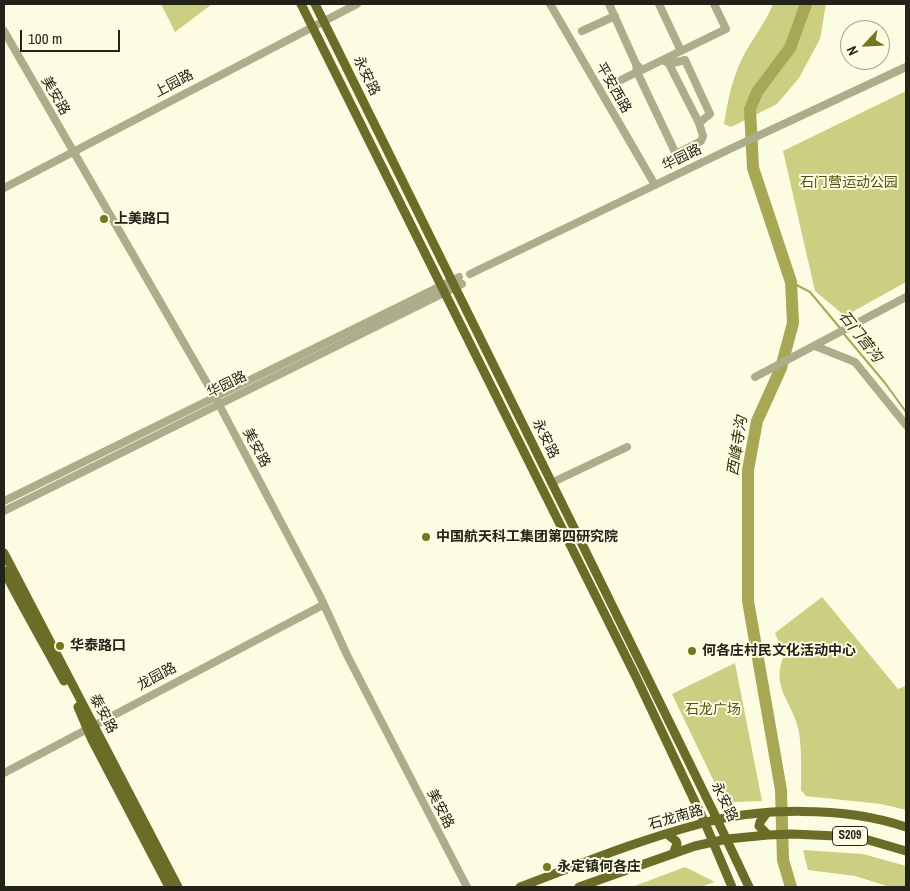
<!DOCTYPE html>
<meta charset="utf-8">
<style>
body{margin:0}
#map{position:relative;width:910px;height:891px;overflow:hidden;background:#fbfce1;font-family:"Archivo Narrow",sans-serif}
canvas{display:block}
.frame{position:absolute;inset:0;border:5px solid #232319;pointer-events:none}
.north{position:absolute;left:840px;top:20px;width:50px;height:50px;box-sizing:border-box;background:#fbfce1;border:1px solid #a5a591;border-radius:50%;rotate:245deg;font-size:14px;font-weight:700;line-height:20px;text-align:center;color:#232319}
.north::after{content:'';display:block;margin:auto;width:18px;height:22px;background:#76761c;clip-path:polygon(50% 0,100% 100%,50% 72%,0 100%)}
.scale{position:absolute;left:20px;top:30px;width:100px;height:22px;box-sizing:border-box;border:2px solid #232319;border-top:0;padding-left:6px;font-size:15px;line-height:18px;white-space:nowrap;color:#232319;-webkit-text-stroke:4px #fbfce1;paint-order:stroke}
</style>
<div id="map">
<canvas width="910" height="891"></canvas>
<div class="frame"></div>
<div class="north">N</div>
<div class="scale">100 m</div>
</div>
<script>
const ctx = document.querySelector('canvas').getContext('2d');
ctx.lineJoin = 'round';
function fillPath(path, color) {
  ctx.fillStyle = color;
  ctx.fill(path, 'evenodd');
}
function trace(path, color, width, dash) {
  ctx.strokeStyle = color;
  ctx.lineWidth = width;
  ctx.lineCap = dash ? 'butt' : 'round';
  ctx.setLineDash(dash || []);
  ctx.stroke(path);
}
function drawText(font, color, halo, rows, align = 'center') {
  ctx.font = font + ' "Archivo Narrow","Noto Sans SC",sans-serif';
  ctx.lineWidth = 4;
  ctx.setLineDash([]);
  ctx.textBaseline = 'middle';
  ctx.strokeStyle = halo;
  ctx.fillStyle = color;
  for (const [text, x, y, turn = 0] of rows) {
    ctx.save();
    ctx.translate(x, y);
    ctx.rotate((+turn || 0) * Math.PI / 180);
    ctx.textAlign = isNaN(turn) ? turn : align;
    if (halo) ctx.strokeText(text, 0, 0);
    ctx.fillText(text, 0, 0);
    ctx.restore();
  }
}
fillPath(new Path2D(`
 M161,4h51l-37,28z
 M773,4h53l-6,35 -21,39 -22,26 -46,23 -7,-3c4,-25 9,-50 22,-73 10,-17 19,-28 27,-47z
 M906,91v191l-61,34 -30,-25 -32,-140z
 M822,597l76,92 8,-3v124l-25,-6 -75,-8 -5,-6c0,-19 1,-39 -2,-58 -6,-31 -29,-43 -15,-77l-9,-22z
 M735,663l27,138 -28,1 -14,-8 -48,-100z
 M803,850l60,4 43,12v21h-16l-35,-11 -47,-6z
 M685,867l30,15 -15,5h-68z`), '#ccce81');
trace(new Path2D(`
 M791,282l19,10 30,36
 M844,334l41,49 21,29`), '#a7a856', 2);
trace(new Path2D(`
 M791,887l-8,-27 -2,-70 -33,-189v-131l9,-49 24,-53 12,-45 -2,-41 -38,-114 -3,-59 7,-17 33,-44 16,-44`), '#a7a856', 12);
trace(new Path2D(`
 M550,4l105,181
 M609,4l27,60 6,6 84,-41 -12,-25
 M659,4l22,47
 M4,31l211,366 105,199 27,59 120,232
 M582,31l33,-15
 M663,60l6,4 16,-4 25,54 -11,9 -30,-59
 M636,64l1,8 39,82 25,-13 2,-5 -4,-13
 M611,85l26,-13
 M4,188l353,-184
 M470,274l262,-126 174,-81
 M815,346l40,16 51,63
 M755,377l151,-80
 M551,483l76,-36
 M4,501l455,-224
 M4,511l458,-227
 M4,773l319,-168`), '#abad8b', 8);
trace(new Path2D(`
 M301,4l336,675 68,144 27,64
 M315,4l267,540 131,267 36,76
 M4,553l174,334
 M4,571c19,37 40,73 60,110
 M78,707l14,33 77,147
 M766,814l-6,8 -1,4 9,9
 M667,834l9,7 1,3 -4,10
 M520,887c58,-22 116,-46 176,-62 61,-18 150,-19 210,2
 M579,887l116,-41 32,-7 41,-4 24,-1 66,3 48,14`), '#6c6c29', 9);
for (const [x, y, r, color] of [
 [104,219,5,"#76761c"],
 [426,537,5,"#76761c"],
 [60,646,5,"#76761c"],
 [692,651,5,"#76761c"],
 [547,867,5,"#76761c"]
]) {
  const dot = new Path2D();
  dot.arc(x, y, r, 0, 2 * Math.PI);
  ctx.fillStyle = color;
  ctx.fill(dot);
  trace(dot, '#fbfce1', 2);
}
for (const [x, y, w] of [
 [850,836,35]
]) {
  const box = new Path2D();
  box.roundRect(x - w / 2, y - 9.5, w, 19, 4);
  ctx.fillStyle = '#fbfce1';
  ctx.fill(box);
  trace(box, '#232319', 1);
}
drawText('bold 12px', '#232319', null, [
 ["S209",850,836]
]);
drawText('14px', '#232319', '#fbfce1', [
 ["永安路",366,76,64],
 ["上园路",174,84,-28],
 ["平安西路",613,88,60],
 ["美安路",55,96,60],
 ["华园路",682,158,-26],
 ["华园路",227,385,-26],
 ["永安路",545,439,64],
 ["美安路",256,448,62],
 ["龙园路",157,677,-28],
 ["泰安路",103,714,62],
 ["永安路",724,802,64],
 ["美安路",440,809,63],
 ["石龙南路",676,818,-16]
]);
drawText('14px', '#525215', '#fbfce1', [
 ["石门营运动公园",849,183],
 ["石龙广场",713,710]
]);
drawText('bold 14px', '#232319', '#fbfce1', [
 ["上美路口",114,219],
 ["中国航天科工集团第四研究院",436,537],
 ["华泰路口",70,646],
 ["何各庄村民文化活动中心",702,651],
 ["永定镇何各庄",557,867]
], 'left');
drawText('italic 15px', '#2f2f0a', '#fbfce1', [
 ["石门营沟",860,337,52],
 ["西峰寺沟",738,446,-81]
]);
</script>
